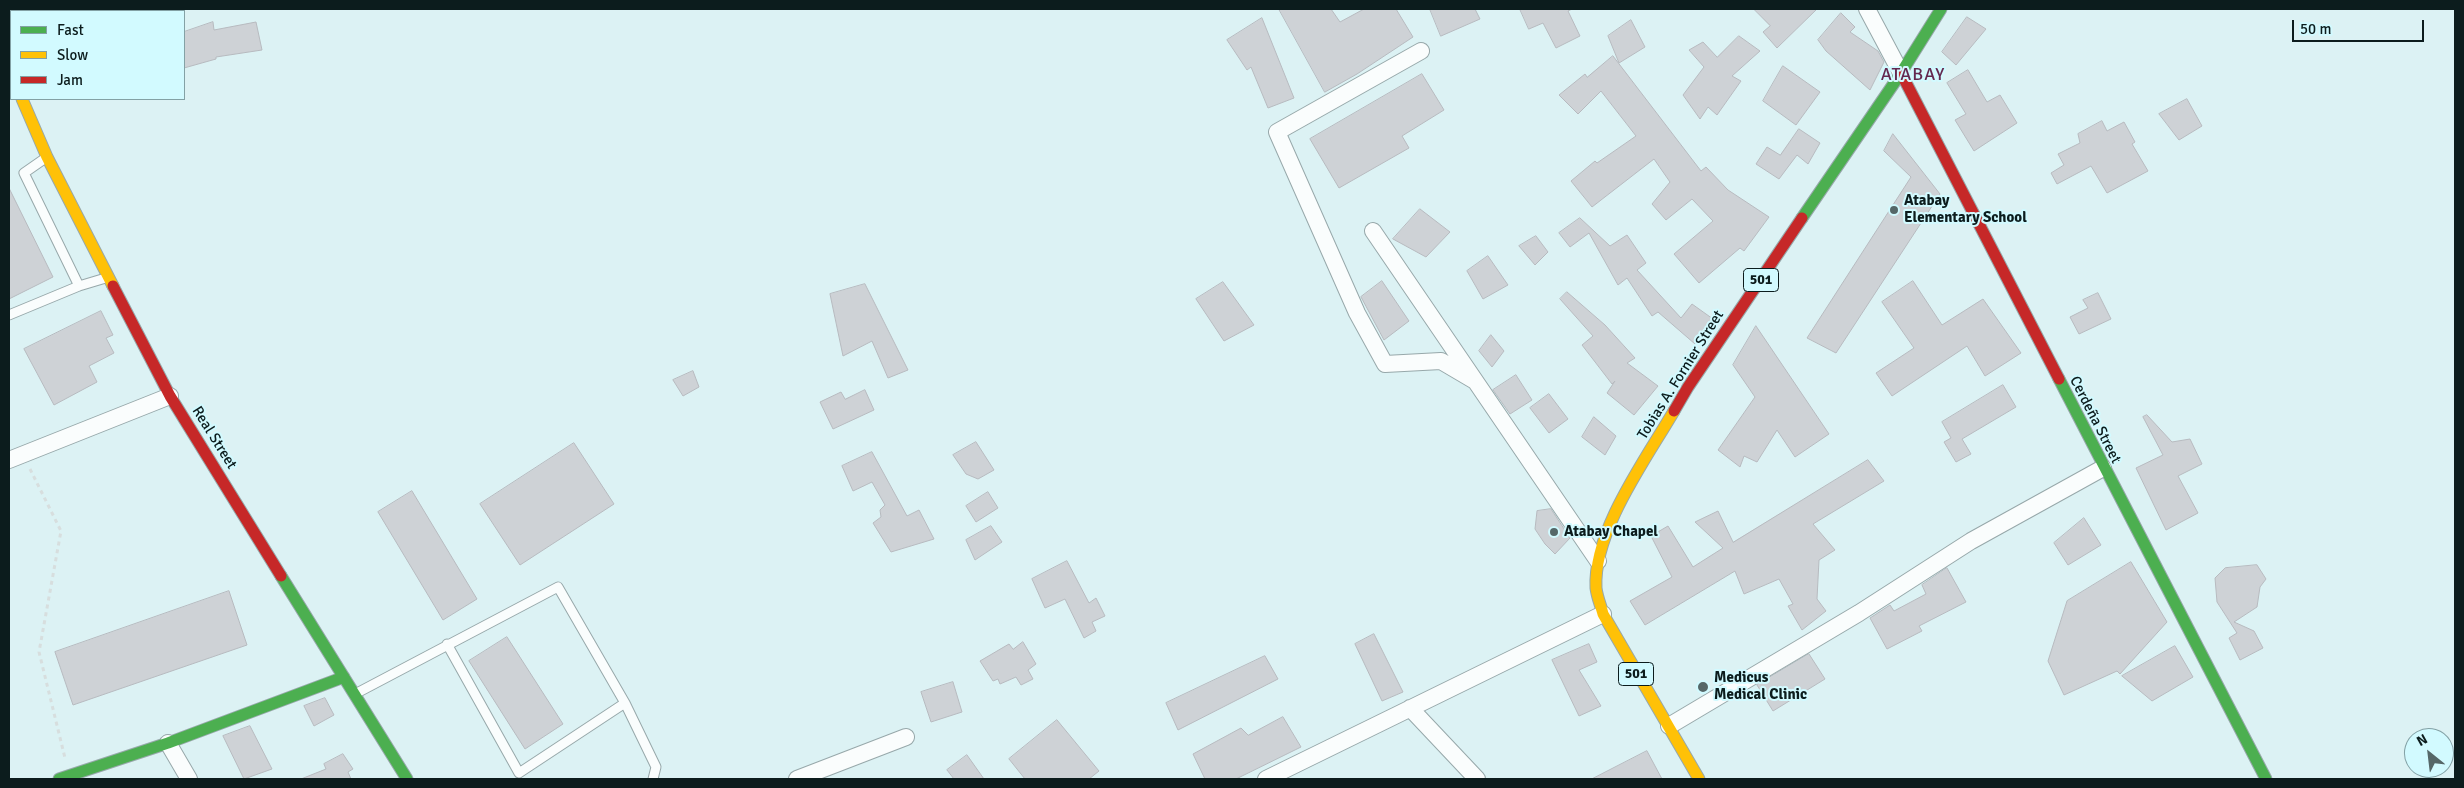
<!DOCTYPE html>
<meta charset="utf-8">
<style>
body{margin:0}
#map{position:relative;width:2464px;height:788px;overflow:hidden;background:#dcf2f4;font-family:Signika,sans-serif}
canvas{display:block}
.frame{position:absolute;inset:0;border:10px solid #0c1c1d;pointer-events:none}
.legend{position:absolute;left:10px;top:10px;width:175px;height:90px;box-sizing:border-box;background:#d2faff;border:1px solid #83a1a5;margin:0;padding:6px 9px;list-style:none;font-size:15px;color:#0c1c1d}
.legend li{display:flex;align-items:center;gap:10px;height:25px}
.legend b{width:25px;border:1px solid #83a1a5}
.north{position:absolute;left:2404px;top:728px;width:50px;height:50px;box-sizing:border-box;background:#d2faff;border:1px solid #83a1a5;border-radius:50%;rotate:331deg;font-size:14px;font-weight:700;line-height:20px;text-align:center;color:#0c1c1d}
.north::after{content:'';display:block;margin:auto;width:18px;height:22px;background:#556768;clip-path:polygon(50% 0,100% 100%,50% 72%,0 100%)}
.scale{position:absolute;left:2292px;top:20px;width:132px;height:22px;box-sizing:border-box;border:2px solid #0c1c1d;border-top:0;padding-left:6px;font-size:15px;line-height:18px;white-space:nowrap;color:#0c1c1d;-webkit-text-stroke:4px #d2faff;paint-order:stroke}
</style>
<div id="map">
<canvas width="2464" height="788"></canvas>
<div class="frame"></div>
<ul class="legend">
<li><b style="height:6px;background:#4caf50"></b>Fast</li>
<li><b style="height:6px;background:#ffc107"></b>Slow</li>
<li><b style="height:6px;background:#c62828"></b>Jam</li>
</ul>
<div class="north">N</div>
<div class="scale">50 m</div>
</div>
<script>
const ctx = document.querySelector('canvas').getContext('2d');
ctx.lineJoin = 'round';
function fillPath(path, color) {
  ctx.fillStyle = color;
  ctx.fill(path, 'evenodd');
}
function trace(path, color, width, dash) {
  ctx.strokeStyle = color;
  ctx.lineWidth = width;
  ctx.lineCap = dash ? 'butt' : 'round';
  ctx.setLineDash(dash || []);
  ctx.stroke(path);
}
function drawText(font, color, halo, rows, align = 'center') {
  ctx.font = font + ' Signika,sans-serif';
  ctx.lineWidth = 4;
  ctx.setLineDash([]);
  ctx.textBaseline = 'middle';
  ctx.strokeStyle = halo;
  ctx.fillStyle = color;
  for (const [text, x, y, turn = 0] of rows) {
    ctx.save();
    ctx.translate(x, y);
    ctx.rotate((+turn || 0) * Math.PI / 180);
    ctx.textAlign = isNaN(turn) ? turn : align;
    if (halo) ctx.strokeText(text, 0, 0);
    ctx.fillText(text, 0, 0);
    ctx.restore();
  }
}
const building = new Path2D(`
 M1279,9h52l9,13 24,-13h32l17,28 -56,37 -32,18z
 M1430,9h45l5,10 -39,17z
 M1520,9h52l-4,2 12,25 -24,12 -13,-25 -14,6z
 M1754,9h63l-40,39 -14,-16 7,-6z
 M1841,13l14,14 -5,5 28,19 6,11 -14,28 -44,-39 -8,-11z
 M1967,17l19,12 -30,36 -14,-13z
 M1262,18l32,80 -26,10 -17,-41 -4,3 -20,-30z
 M1631,20l14,27 -26,16 -11,-27z
 M213,22l1,8 42,-8 6,28 -46,7v2l-32,9v-36z
 M1739,36l21,15 -28,25 9,5 -24,34 -9,-8 -8,12 -17,-24 21,-28 -15,-17 14,-8 14,15z
 M1613,56l88,115 5,-4 22,23 41,27 -25,34 -4,-3 -41,35 -25,-29 39,-33 -21,-22 -26,21 -14,-16 18,-22 -16,-23 -62,48 -21,-26 24,-20 2,2 39,-27 -35,-45 -23,23 -19,-19 26,-21 2,3z
 M1783,66l37,26 -24,33 -33,-24z
 M1968,70l19,32 13,-7 17,28 -43,28 -19,-31 11,-6 -19,-31z
 M1422,74l22,36 -42,26 7,12 -70,40 -29,-49z
 M2187,99l15,27 -23,14 -20,-26z
 M2102,121l5,10 17,-9 11,20 -3,2 16,27 -41,22 -16,-27 -34,18 -6,-11 13,-8 -6,-11 22,-11 -2,-9z
 M1799,129l21,14 -12,21 -11,-9 -18,24 -23,-15 11,-17 13,8z
 M1893,134l47,60 -104,159 -29,-15 104,-161 -27,-26z
 M9,188l44,89 -44,22z
 M1420,209l30,23 -24,25 -33,-18z
 M1580,218l30,28 17,-11 19,28 -9,7 44,48 11,-14 21,15 -18,25 -37,-32 -6,4 -25,-38 -9,7 -29,-52 -19,14 -11,-14z
 M1536,236l12,16 -13,13 -16,-19z
 M1488,256l20,29 -25,14 -16,-28z
 M1382,281l27,40 -25,19 -23,-43z
 M1913,281l29,44 41,-26 38,54 -36,23 -18,-30 -75,50 -16,-23 38,-25 -32,-46z
 M1223,282l31,43 -30,16 -28,-42z
 M865,284l43,86 -20,8 -16,-37 -29,15 -13,-62z
 M1567,292l38,33 30,33 -8,5 31,23 -24,29 -27,-22 8,-12 -3,3 -30,-39 11,-9 -33,-37z
 M2098,293l13,26 -32,15 -9,-17 18,-9 -5,-8z
 M101,311l12,24 -7,3 8,15 -25,13 8,16 -43,23 -30,-56z
 M1756,326l73,108 -34,23 -18,-27 -20,32 -13,-6 -4,11 -22,-17 37,-53 -22,-32z
 M1491,335l13,16 -12,16 -13,-16z
 M693,371l6,16 -16,9 -10,-16z
 M1516,375l16,25 -22,14 -17,-24z
 M2003,385l13,22 -54,32 9,15 -15,8 -12,-20 7,-4 -9,-16z
 M865,390l9,20 -41,19 -13,-27 21,-10 4,7z
 M1549,394l19,25 -19,14 -19,-25z
 M2147,415l25,27 18,-3 12,25 -24,12 20,37 -32,17 -30,-62 27,-13 -20,-38z
 M1594,417l22,19 -11,19 -23,-18z
 M976,442l18,28 -16,9 -12,-5 -13,-19z
 M574,443l40,61 -94,61 -40,-61z
 M872,452l35,64 12,-6 15,29 -43,13 -18,-29 8,-6 -1,-7 5,-5 -13,-23 -19,9 -11,-25z
 M1868,460l16,21 -71,43 22,26 -16,10 -2,39 9,12 -24,19 -14,-24 5,-2 -14,-25 -35,15 -9,-23 -90,54 -15,-24 42,-24 -21,-41 17,-10 25,41 30,-19 -28,-26 23,-11 15,31z
 M412,491l65,108 -34,21 -65,-108z
 M988,492l10,16 -22,14 -10,-16z
 M1551,509l19,29 -15,16 -10,-10 -10,-15 2,-18z
 M2084,518l17,27 -33,20 -14,-22z
 M991,526l11,16 -27,18 -9,-20z
 M1067,561l22,42 7,-5 9,18 -13,6 4,9 -12,7 -19,-39 -20,9 -13,-29z
 M2131,562l36,60 -47,52 -3,-3 -53,24 -16,-34 19,-60z
 M2257,565l9,14 -6,8 -3,20 -23,15 20,9 9,17 -23,12 -11,-22 8,-5 -20,-31 -2,-24 10,-10z
 M1947,568l19,34 -47,24 3,5 -35,18 -17,-31 20,-13 4,6 32,-17 -4,-9z
 M229,591l18,54 -174,60 -18,-53z
 M1374,634l29,58 -21,9 -27,-57z
 M507,637l56,87 -38,25 -56,-88z
 M1023,642l13,22 -8,6 5,9 -12,6 -5,-8 -16,7 -2,-5 -5,2 -13,-20 29,-17 4,5z
 M1589,644l8,18 -18,8 22,36 -22,10 -27,-56z
 M2175,646l18,31 -41,24 -30,-25z
 M1809,654l16,25 -52,32 -16,-26z
 M1265,656l13,23 -100,51 -12,-27z
 M953,682l9,30 -31,10 -10,-30z
 M325,698l9,17 -20,11 -10,-20z
 M1283,717l18,30 -65,32h-31l-12,-25 48,-26 7,7z
 M1057,720l42,51 -10,8h-64l-16,-20z
 M250,726l22,43 -28,10 -21,-43z
 M1647,751l15,28h-70z
 M343,754l10,15 -5,3 3,7h-50l25,-10 -2,-5z
 M967,755l17,24h-30l-7,-9z`);
fillPath(building, '#ced2d6');
trace(building, '#b7babf', 1);
const lane = new Path2D(`
 M47,157l-23,16 55,113
 M9,315l70,-29 30,-9
 M447,644l72,129 106,-70
 M355,694l203,-107 67,116 31,64 -3,12`);
const street = new Path2D(`
 M1867,9l34,64
 M1421,51l-144,81 80,181 28,51 56,-3 34,20
 M1373,231l225,330
 M9,460l161,-64
 M1410,708l67,71
 M1669,726l190,-113 112,-72 132,-73
 M168,743l21,36
 M797,779l109,-42
 M1266,779l337,-165`);
const fast = new Path2D(`
 M9,68l2,6
 M1802,218l99,-145 40,-64
 M2059,379l207,400
 M281,576l126,203
 M59,779l109,-36 176,-66`);
const slow = new Path2D(`
 M22,99l25,58 66,129
 M1674,411c-28,48 -81,120 -78,177 1,9 5,18 7,26l96,165`);
const jam = new Path2D(`
 M1901,73l158,306
 M113,286l57,110 111,180
 M1674,411l14,-24 114,-169`);
trace(lane, '#97a8aa', 11);
trace(street, '#97a8aa', 18);
trace(fast, '#97a8aa', 13);
trace(slow, '#97a8aa', 13);
trace(jam, '#97a8aa', 13);
trace(new Path2D(`
 M30,469l31,62 -22,121 26,106`), '#d7dede', 3, [4, 4]);
trace(lane, '#fafdfd', 9);
trace(street, '#fafdfd', 16);
trace(fast, '#4caf50', 11);
trace(slow, '#ffc107', 11);
trace(jam, '#c62828', 11);
for (const [x, y, r, color] of [
 [1894,210,5,"#556768"],
 [1554,532,5,"#556768"],
 [1703,687,6,"#556768"]
]) {
  const dot = new Path2D();
  dot.arc(x, y, r, 0, 2 * Math.PI);
  ctx.fillStyle = color;
  ctx.fill(dot);
  trace(dot, '#d2faff', 2);
}
for (const [x, y, w] of [
 [1761,280,35],
 [1636,674,35]
]) {
  const box = new Path2D();
  box.roundRect(x - w / 2, y - 11.5, w, 23, 4);
  ctx.fillStyle = '#d2faff';
  ctx.fill(box);
  trace(box, '#0c1c1d', 1);
}
drawText('bold 14px', '#0c1c1d', null, [
 ["501",1761,280],
 ["501",1636,674]
]);
drawText('bold 15px', '#0c1c1d', '#d2faff', [
 ["Atabay",1904,201],
 ["Elementary School",1904,218],
 ["Atabay Chapel",1564,532],
 ["Medicus",1714,678],
 ["Medical Clinic",1714,695]
], 'left');
drawText('15px', '#0c1c1d', '#d2faff', [
 ["Tobias A. Fornier Street",1681,375,-58],
 ["Cerdeña Street",2095,420,63],
 ["Real Street",214,438,58]
]);
ctx.letterSpacing = '1px';
drawText('18px', '#64284f', '#d2faff', [
 ["ATABAY",1913,75]
]);
ctx.letterSpacing = '0px';
</script>
